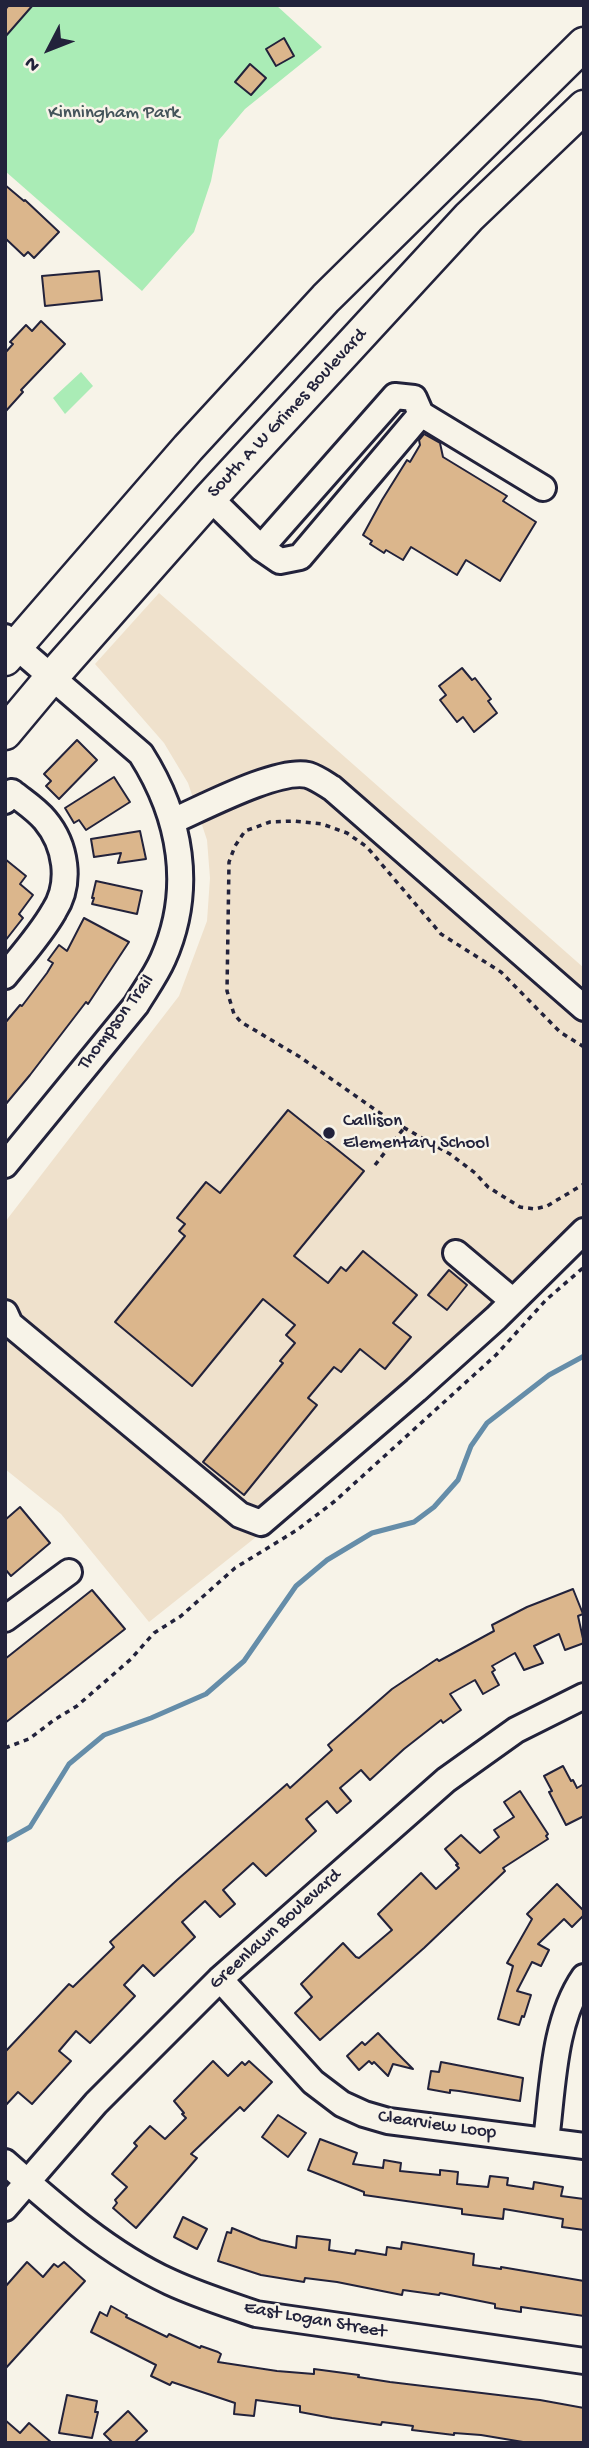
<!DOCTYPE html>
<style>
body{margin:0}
#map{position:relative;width:589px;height:2448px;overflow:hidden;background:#f7f3e8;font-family:"Gochi Hand",sans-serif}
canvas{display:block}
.frame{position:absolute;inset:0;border:7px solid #22223b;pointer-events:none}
.north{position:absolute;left:14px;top:14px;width:70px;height:70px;-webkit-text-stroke:5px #f7f3e8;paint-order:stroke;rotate:228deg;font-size:19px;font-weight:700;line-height:28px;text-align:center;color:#22223b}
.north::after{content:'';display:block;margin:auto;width:24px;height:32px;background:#22223b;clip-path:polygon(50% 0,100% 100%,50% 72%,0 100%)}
</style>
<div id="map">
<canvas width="589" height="2448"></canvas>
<div class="frame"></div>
<div class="north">N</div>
</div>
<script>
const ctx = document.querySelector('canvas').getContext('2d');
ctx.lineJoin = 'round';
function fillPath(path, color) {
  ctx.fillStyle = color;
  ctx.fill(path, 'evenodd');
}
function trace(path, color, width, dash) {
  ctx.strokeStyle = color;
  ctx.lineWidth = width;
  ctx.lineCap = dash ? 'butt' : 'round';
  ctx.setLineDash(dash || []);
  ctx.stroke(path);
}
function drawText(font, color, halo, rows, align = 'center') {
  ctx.font = font + ' "Gochi Hand",sans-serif';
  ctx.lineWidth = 5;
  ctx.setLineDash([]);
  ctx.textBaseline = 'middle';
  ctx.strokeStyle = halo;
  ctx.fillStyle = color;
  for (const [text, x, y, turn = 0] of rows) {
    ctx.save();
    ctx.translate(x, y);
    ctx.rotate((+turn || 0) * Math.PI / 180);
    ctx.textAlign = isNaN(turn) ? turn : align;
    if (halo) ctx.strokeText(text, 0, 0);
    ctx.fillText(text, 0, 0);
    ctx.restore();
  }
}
fillPath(new Path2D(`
 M159,593l425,375v282l-173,164 -262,208 -88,-108 -56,-45v-247l174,-226 28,-75 3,-43 -3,-38 -19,-57 -24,-40 -69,-79z`), '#efe1cc');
fillPath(new Path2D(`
 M5,5h271l46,42 -77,62 -26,31 -8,41 -17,51 -52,59 -137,-120z
 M81,372l12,14 -28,28 -12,-16z`), '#aaecb6');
trace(new Path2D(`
 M5,1841l25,-14 39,-63 35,-29 47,-17 55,-24 38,-33 52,-75 31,-26 45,-27 42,-11 20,-15 24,-27 13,-34 16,-23 62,-48 35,-19`), '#658da9', 5);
const building = new Path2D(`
 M9,5h24l-28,32v-27z
 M284,38l10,18 -18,10 -10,-17z
 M250,64l16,14 -15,17 -16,-13z
 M5,185l19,16 1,-1 34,32 -25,26 -6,-6 -4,4 -19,-18z
 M99,271l3,29 -57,6 -3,-30z
 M41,321l24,23 -44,46 2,2 -18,20v-59l8,-9 -3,-2 16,-17 6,6z
 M424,434l16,9 3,14 64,39 -4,5 33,21 -36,59 -34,-21 -9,15 -46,-28 -8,13 -17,-10 -2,3 -14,-9 2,-3 -9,-6 19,-35 25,-40 3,2 10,-17 -1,-5z
 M462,668l10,12 3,-2 16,21 -3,2 9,12 -23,19 -11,-15 -6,5 -17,-22 6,-5 -7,-9z
 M77,740l20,20 -38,39 -13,-13 5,-5 -7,-7z
 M114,777l16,25 -44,28 -7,-10 -5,3 -9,-15z
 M140,831l6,28 -28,4 3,-10 -27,4 -3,-18z
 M5,859l21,17 -6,8 13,11 -14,19 4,4 -18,23z
 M96,881l46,10 -5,23 -45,-10 2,-6h-2z
 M84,918l45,24 -41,62 -2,-2 -56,73 -25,30v-82l15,-18 2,1 25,-33 6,-10 -5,-3 11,-15 8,6z
 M288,1110l76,61 -70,85 34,27 13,-16 5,4 17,-20 54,44 -24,28 18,14 -26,32 -25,-20 -19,23 -7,-5 -26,31 9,7 -73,90 -41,-33 80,-99 -3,-2 15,-18 -9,-8 9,-10 -32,-26 -71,87 -77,-64 70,-86 -6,-5 6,-7 -8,-6 29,-36 14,11z
 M449,1270l18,15 -20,25 -19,-15z
 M20,1507l30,36 -39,33 -6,-7v-49z
 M573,1589l10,25 -5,2 6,27 -19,7 -6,-16 -25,12 9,17 -19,7 -9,-17 -23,13 3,4 -3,2 7,13 -16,9 -8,-14 -25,14 11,16 -18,13 -2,-3 -37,29 -34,31 -9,-10 -21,18 11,13 -14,12 -10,-12 -21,18 10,12 -50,45 -13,-13 -30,27 12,14 -15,13 -15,-16 -23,21 13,15 -41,39 -11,-11 -19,20 11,11 -45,47 -14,-12 -17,20 12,10 -39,43 -14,-12 -13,14v-54l64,-68 4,3 41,-40 -4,-5 67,-62 110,-96 3,4 42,-38 -4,-5 64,-56 45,-30 2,2 55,-30 -2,-6 35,-18z
 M92,1590l33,39 -120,94v-64z
 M563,1766l8,15 2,-1 4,8 7,-4v32l-18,9 -17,-33 3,-1 -8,-15z
 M520,1791l28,43 -2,2 2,3 -45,29 2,3 -81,77 -104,92 -25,-27 17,-16 -11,-13 42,-41 13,14 3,1 33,-28 -14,-16 43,-41 15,16 23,-21 -3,-3 2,-1 -13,-15 16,-14 19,18 19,-16 -5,-7 20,-13 -10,-15z
 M557,1884l27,27v4l-12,12 -8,-8 -26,25 11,6 -8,16 -9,-4 -15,29 14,4 -7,22 -2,-1 -3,9 -21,-6 15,-53 -6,-3 25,-44 -5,-5z
 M378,2033l20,21 15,15 -20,-5 -5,12 -14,-14 -2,2 -3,-3 -10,9 -12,-14 15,-14 3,3z
 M213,2061l15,15 14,-14 3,3 4,-4 23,21 -28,29 -4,-4 -49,47 6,4 -61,70 -23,-20 4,-5 -2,-3 12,-13 -15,-13 25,-28 -3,-3 16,-17 15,13 21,-21 -4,-4 2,-1 -10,-12z
 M441,2062l82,16 -3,23 -61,-10 -9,-1v3l-22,-4 3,-18 8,1z
 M278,2115l28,18 -18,24 -26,-20z
 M320,2139l37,14 -4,11 30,4 1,-8 17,3 -1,8 40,4v-5l18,2 -1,12 31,3 2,-11 18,2 -1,7 26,4 1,-7 29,5 -2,9 23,3v31l-22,-3 1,-8 -59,-10 -1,10 -41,-5v-5l-98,-14v-3l-56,-22z
 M183,2217l24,12 -10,20 -23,-12z
 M232,2228l29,12 35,8 1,-12 33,4 -1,10 26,4 1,-4 30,5 1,-8 14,2 1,-7 72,12 -1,11 28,4v-2l83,14v35l-63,-9v5l-26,-4v-4l-55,-11 -1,2 -36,-5 -1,5 -65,-13 -32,-4 -1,4 -43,-7 -43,-14 9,-29 4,1z
 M27,2262l16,15 11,-13 4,3 6,-5 21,19 -80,88v-82z
 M111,2306l16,9 -1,2 41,20 2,-3 31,14 1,-2 17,6 3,2 -3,8 59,9 37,3v-5l45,6 -1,2 32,5 150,18 44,8v35h-55l-48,-8 -27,-2v2l-42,-5 1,-4 -31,-4 -1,3 -49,-7 -32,-6v-6l-44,-6 -2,16 -20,-2 1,-11 -63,-21 -2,3 -19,-9 5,-11 -65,-33 9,-20 7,4z
 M67,2395l30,6 -2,11h3l-6,26 -33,-5z
 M128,2411l19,20 -13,12h-21l-9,-9z
 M5,2420l15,13 9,-10 23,20h-47z`);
fillPath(building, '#dbb68c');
trace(building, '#22223b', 2);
const minor = new Path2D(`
 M421,414l122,74
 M210,498l51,50 19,13 20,-4 121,-143 -7,-16 -19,-2 -134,152
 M5,637l136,117c40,63 53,135 22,205 -7,16 -18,31 -27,46l-131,160
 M5,801l7,-9c11,9 24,17 33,28 21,25 27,63 9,91 -13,23 -32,44 -49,65
 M173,821c30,-13 105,-53 135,-46 9,3 16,8 24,13l252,220
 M456,1253l57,48
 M5,1313l5,11 230,191 21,8 155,-133 80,-72 88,-87
 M5,1619l64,-47
 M220,1979l93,103 29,22 22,10 24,7 196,25
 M546,2141c7,-54 7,-119 38,-164
 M5,2162c51,45 104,92 165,120 28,13 57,22 86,32l328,47
 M5,2208l91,-105 124,-124 226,-199 70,-50 68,-34`);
const major = new Path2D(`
 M5,659l183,-211 138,-150 258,-254
 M5,733l46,-55 159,-180 259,-281 115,-110`);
trace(minor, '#22223b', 30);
trace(major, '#22223b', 37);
trace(new Path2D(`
 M584,1047l-24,-15 -59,-60 -60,-38 -74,-87 -20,-14 -25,-9 -28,-3 -24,1 -25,9 -10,15 -6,16 -2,129 7,23 7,8 59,35 87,61 63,36 25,19 13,14 32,20 15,2 12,-3 37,-22
 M375,1165l29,-37
 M5,1748l24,-9 25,-19 23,-14 54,-47 23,-26 27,-17 54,-48 62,-38 38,-29 161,-146 50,-55 38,-33`), '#22223b', 3.5, [5, 5]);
trace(minor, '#f7f3e8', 24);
trace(major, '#f7f3e8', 32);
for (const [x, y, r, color] of [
 [329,1133,7,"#22223b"]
]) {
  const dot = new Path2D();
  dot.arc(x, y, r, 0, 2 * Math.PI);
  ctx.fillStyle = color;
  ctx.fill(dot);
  trace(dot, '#f7f3e8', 2.5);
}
drawText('19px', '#44545a', '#f7f3e8', [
 ["Kinningham Park",114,114]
]);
drawText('19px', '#22223b', '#f7f3e8', [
 ["South A W Grimes Boulevard",288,414,-47],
 ["Thompson Trail",117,1023,-53],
 ["Greenlawn Boulevard",276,1930,-42],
 ["Clearview Loop",437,2126,8],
 ["East Logan Street",315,2321,10]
]);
drawText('19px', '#22223b', '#f7f3e8', [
 ["Callison",343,1122],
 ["Elementary School",343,1144]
], 'left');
</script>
